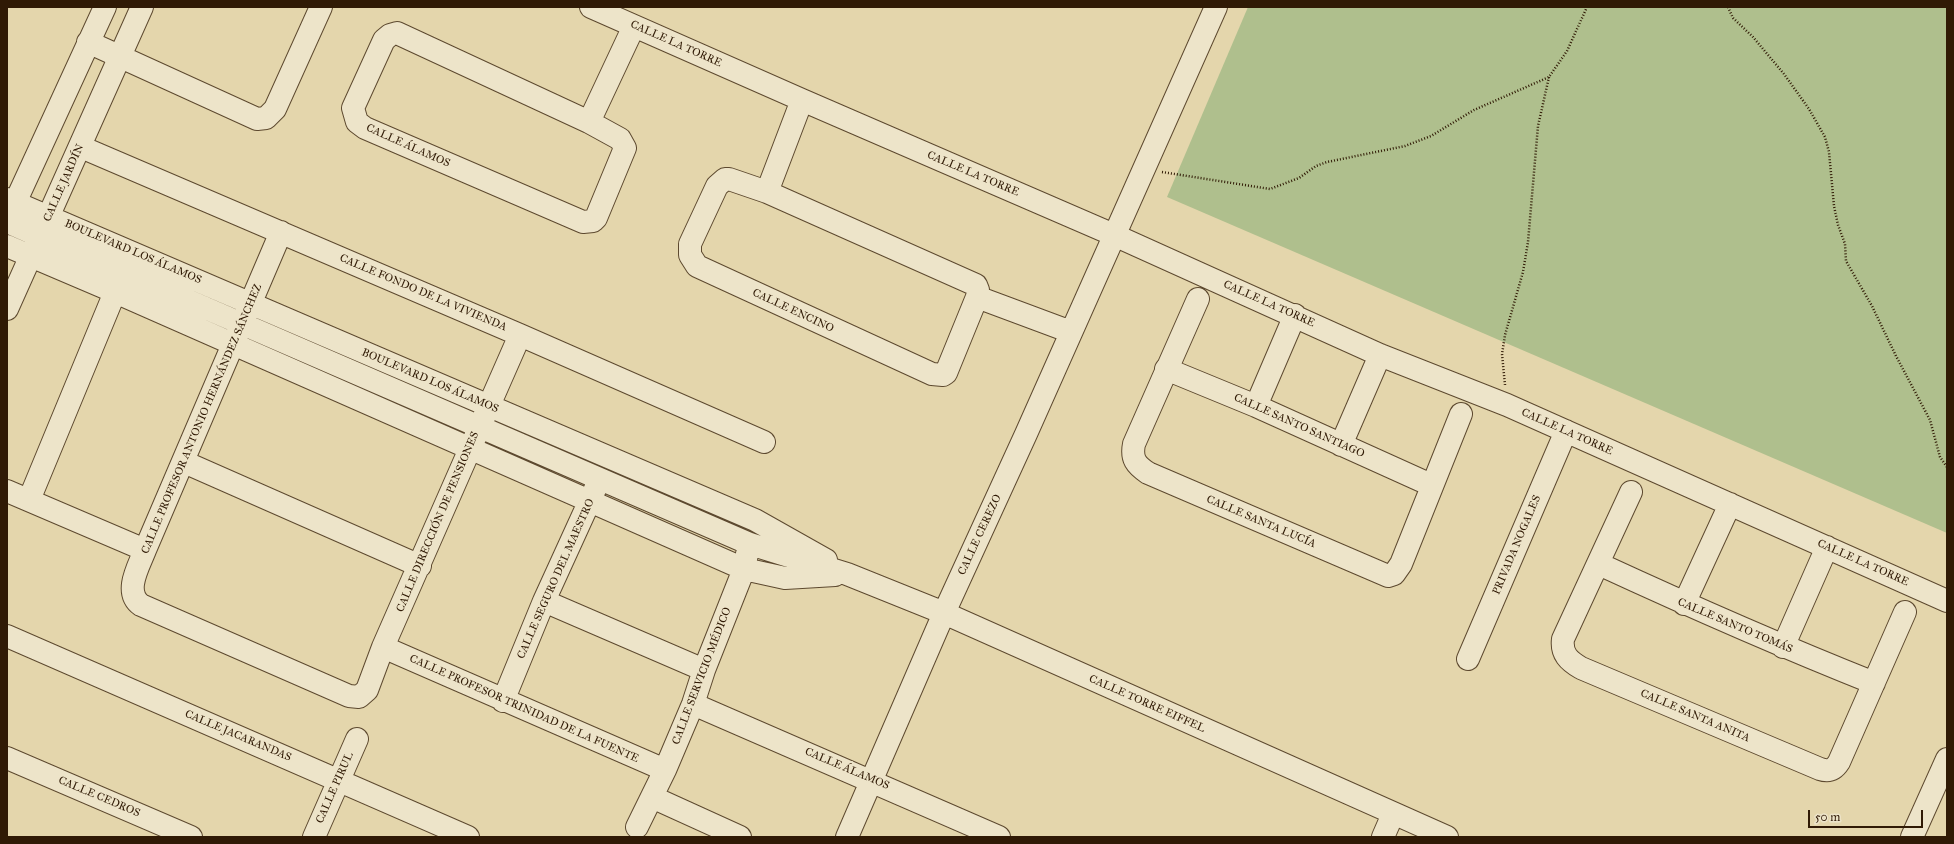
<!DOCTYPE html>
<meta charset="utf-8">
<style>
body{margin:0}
#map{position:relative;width:1954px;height:844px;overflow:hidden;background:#e4d6ac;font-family:"IM FELL Great Primer",serif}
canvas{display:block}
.frame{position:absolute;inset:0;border:8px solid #301a05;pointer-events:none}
.scale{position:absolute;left:1808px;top:810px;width:115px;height:18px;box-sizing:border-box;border:2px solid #301a05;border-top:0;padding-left:5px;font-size:12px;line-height:14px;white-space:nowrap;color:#301a05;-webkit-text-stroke:3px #ede4c9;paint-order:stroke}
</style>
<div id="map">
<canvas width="1954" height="844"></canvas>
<div class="frame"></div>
<div class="scale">50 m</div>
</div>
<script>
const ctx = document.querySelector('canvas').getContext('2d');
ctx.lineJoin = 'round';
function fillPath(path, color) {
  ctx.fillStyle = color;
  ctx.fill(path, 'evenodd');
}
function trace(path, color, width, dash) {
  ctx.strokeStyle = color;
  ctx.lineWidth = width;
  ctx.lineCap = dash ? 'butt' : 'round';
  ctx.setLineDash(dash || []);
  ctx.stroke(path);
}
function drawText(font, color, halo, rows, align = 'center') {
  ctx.font = font + ' "IM FELL Great Primer",serif';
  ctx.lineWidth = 4;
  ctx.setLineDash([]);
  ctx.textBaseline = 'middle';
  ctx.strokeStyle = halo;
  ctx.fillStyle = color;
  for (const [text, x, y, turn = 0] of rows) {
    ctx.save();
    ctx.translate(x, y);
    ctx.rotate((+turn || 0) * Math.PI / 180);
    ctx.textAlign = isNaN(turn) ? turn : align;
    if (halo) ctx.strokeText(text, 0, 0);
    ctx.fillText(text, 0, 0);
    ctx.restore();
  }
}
fillPath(new Path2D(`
 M1248,7h699v526l-780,-336z`), '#afbf8d');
const minor = new Path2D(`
 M591,7l211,93 312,135 266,120 127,50 440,196
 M397,33l192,89 31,17 5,9 -29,70 -3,3 -10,1 -218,-94 -8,-6 -4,-14 31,-68 6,-5z
 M88,42l169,77 9,-1 9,-9 46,-102
 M589,122l45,-96
 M81,147l439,188 244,107
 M725,179h4l38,13 209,93 2,5 -1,7 -31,76 -3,2 -11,-1 -235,-108 -7,-11v-11l27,-58z
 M767,192l35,-92
 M7,199l748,321 71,40
 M9,216l96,-209
 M7,222l743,322 97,30 97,39 503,224
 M281,232l-136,318c-6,16 -22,42 -4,55l208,91 10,1 8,-7 16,-43 137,-312
 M7,246l108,46 629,277 41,9 50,-3
 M977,297l94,35
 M1198,299l-64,145c-3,15 2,21 14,29l240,103 6,-2 7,-10 60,-150
 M7,309l135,-302
 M1166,369l90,37 175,79
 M1256,406l39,-91
 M1341,445l39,-90
 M184,462l236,104
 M7,491l138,59
 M1631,492l-68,147c-2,15 6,22 18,29l239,101c9,3 14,1 19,-7l66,-150
 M29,500l86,-208
 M1599,564c91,42 182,82 275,119
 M544,601l160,69
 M1684,604l46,-100
 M7,636l461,201
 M383,647l282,123
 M1783,647l44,-100
 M1468,659l98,-228
 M503,701l41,-100 52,-114
 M693,704l306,133
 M7,758l184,79
 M652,797l88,40
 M637,827l28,-57 28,-66 11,-34 40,-101 3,-15
 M314,837l43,-98
 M847,837l97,-224 82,-179 190,-427
 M1383,837l10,-23
 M1912,837l35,-78`);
trace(minor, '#5d492f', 24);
trace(new Path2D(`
 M1728,7l5,11 20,19 31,37 25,35 16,28 4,15 5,54 4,19 7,19 1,17 26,45 24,50 34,64 10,37 7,10
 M1162,172l108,17 29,-11 17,-12 11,-4 78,-16 26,-10 43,-26 75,-33 18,-26 20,-44
 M1505,385l-3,-31 3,-19 18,-63 5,-30 10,-116 11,-49`), '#301a05', 2.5, [1, 2]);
trace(minor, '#ede4c9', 22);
drawText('11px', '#301a05', '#ede4c9', [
 ["CALLE LA TORRE",676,44,24],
 ["CALLE ÁLAMOS",408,146,24],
 ["CALLE LA TORRE",973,174,23],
 ["CALLE JARDÍN",64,183,-66],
 ["BOULEVARD LOS ÁLAMOS",133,252,23],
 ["CALLE FONDO DE LA VIVIENDA",423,293,23],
 ["CALLE LA TORRE",1269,304,24],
 ["CALLE ENCINO",793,311,25],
 ["BOULEVARD LOS ÁLAMOS",430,381,23],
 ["CALLE PROFESOR ANTONIO HERNÁNDEZ SÁNCHEZ",202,419,-67],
 ["CALLE SANTO SANTIAGO",1299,426,24],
 ["CALLE LA TORRE",1567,432,24],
 ["CALLE DIRECCIÓN DE PENSIONES",438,522,-67],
 ["CALLE SANTA LUCÍA",1261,522,23],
 ["CALLE CEREZO",980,535,-65],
 ["PRIVADA NOGALES",1517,545,-67],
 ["CALLE LA TORRE",1863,563,24],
 ["CALLE SEGURO DEL MAESTRO",556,579,-66],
 ["CALLE SANTO TOMÁS",1735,626,23],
 ["CALLE SERVICIO MÉDICO",702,676,-69],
 ["CALLE TORRE EIFFEL",1147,704,24],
 ["CALLE PROFESOR TRINIDAD DE LA FUENTE",524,709,24],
 ["CALLE SANTA ANITA",1695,716,23],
 ["CALLE JACARANDAS",238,736,23],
 ["CALLE ÁLAMOS",847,769,23],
 ["CALLE PIRUL",335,788,-66],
 ["CALLE CEDROS",99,797,23]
]);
</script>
